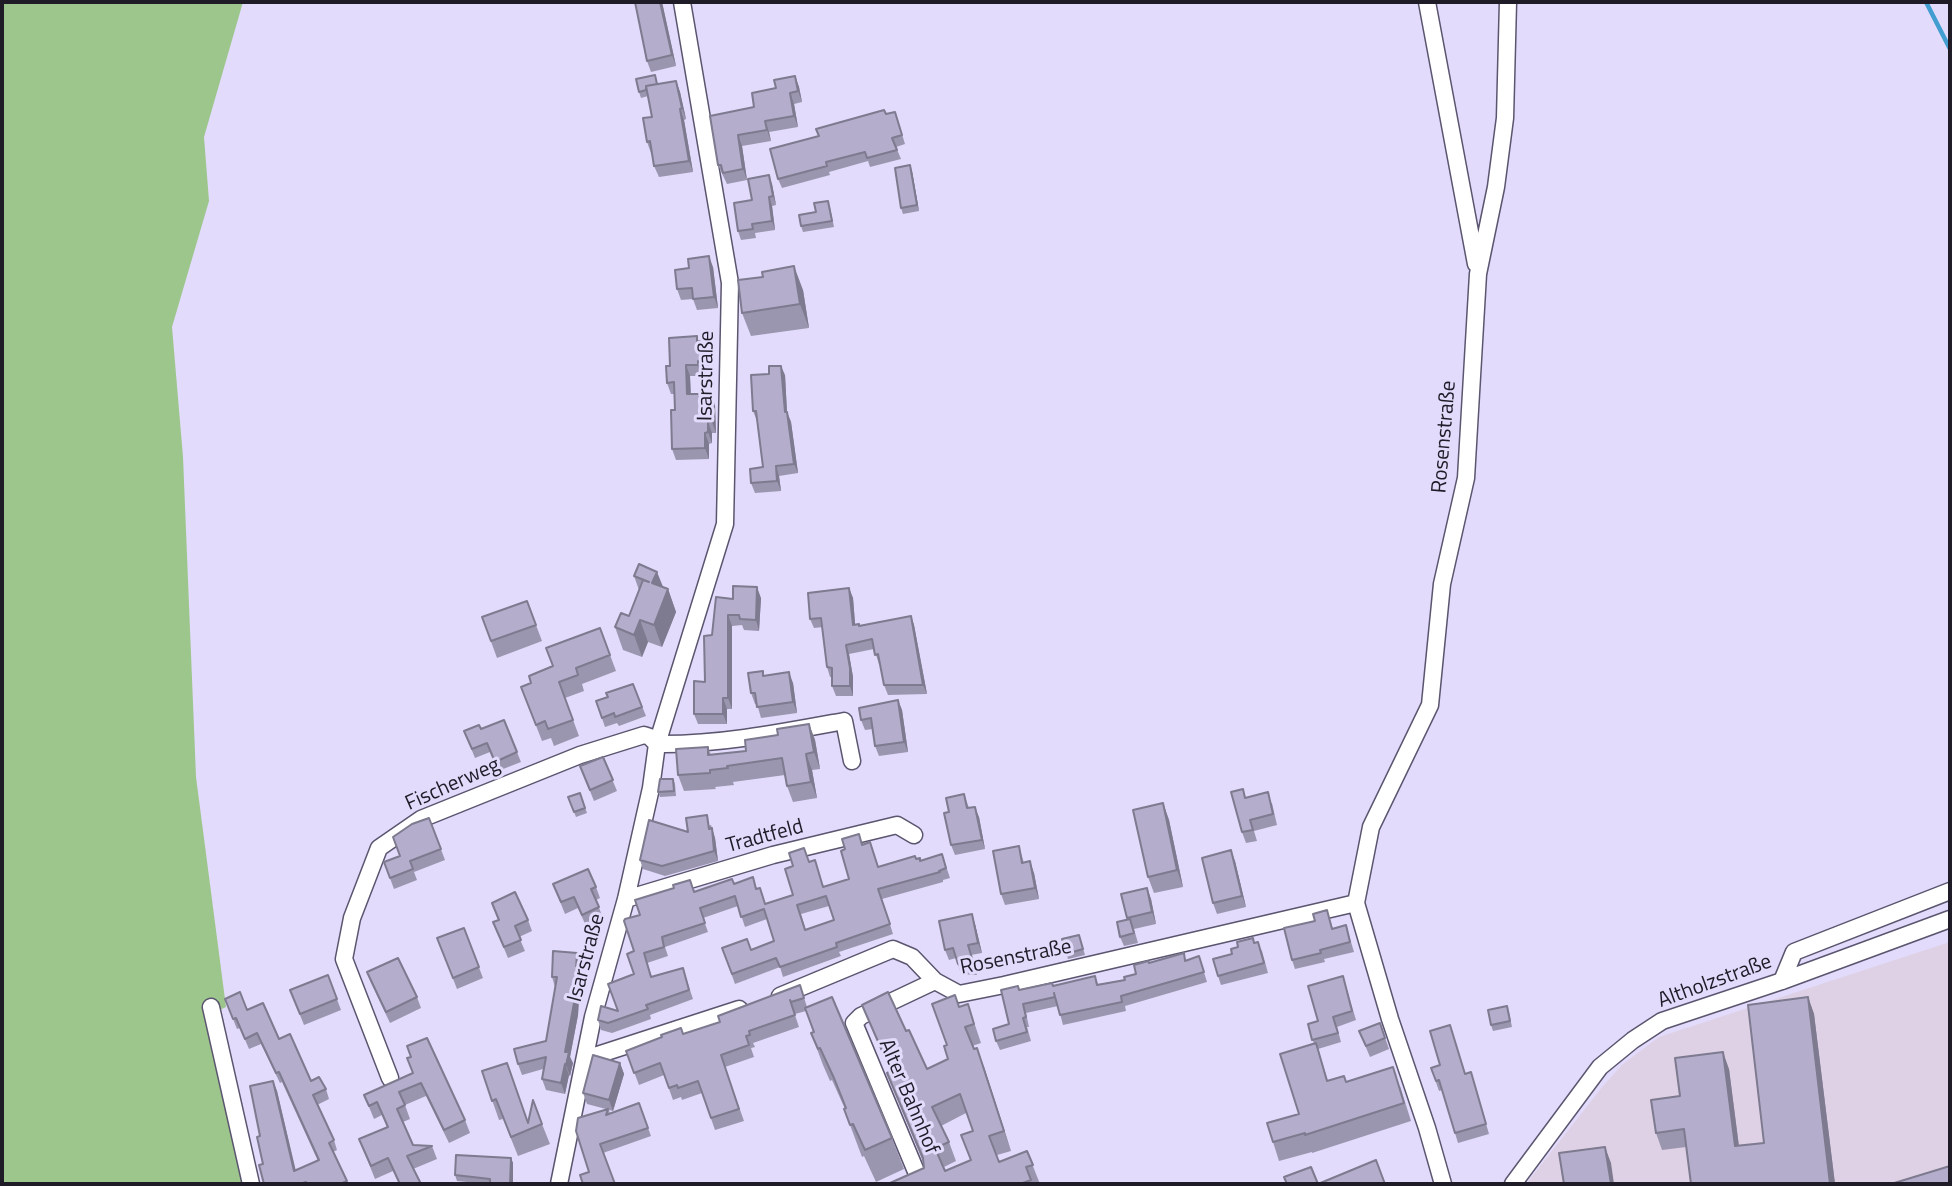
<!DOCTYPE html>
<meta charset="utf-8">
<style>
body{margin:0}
#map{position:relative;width:1952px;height:1186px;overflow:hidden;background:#e2dbfb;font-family:"Titillium Web",sans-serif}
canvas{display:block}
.frame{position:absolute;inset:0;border:4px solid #1f1c28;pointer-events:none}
</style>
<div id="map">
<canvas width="1952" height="1186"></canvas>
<div class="frame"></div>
</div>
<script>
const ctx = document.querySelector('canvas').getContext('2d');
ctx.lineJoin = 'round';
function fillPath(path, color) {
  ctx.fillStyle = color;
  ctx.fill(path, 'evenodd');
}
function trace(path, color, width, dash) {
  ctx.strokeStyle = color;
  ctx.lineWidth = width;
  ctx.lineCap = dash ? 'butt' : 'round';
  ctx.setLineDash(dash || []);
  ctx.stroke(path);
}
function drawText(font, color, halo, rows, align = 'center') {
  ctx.font = font + ' "Titillium Web",sans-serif';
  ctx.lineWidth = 6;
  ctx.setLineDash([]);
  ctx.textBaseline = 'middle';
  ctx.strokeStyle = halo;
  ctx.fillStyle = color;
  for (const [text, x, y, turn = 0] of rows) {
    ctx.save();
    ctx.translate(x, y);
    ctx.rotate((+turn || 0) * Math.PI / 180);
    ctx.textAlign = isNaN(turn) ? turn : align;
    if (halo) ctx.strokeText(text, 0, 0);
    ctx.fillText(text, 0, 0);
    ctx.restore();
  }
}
fillPath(new Path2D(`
 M1950,942v242h-424l77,-98 20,-22 36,-27z`), '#ded1e5');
fillPath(new Path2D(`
 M2,2h241l-39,135 5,64 -37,126 11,130 13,320 30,230 -15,7 34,170h-243z`), '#9dc68c');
trace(new Path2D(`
 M1926,2l24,47`), '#429dd0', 4.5);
const minor = new Path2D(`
 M1427,2l49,262
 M657,744c61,1 127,-12 187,-23l8,40
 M626,899l147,-44 124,-30 17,10
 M1356,903l15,-76 59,-122 12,-121 24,-106 12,-204 18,-87 9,-69 3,-116
 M1782,981l12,-29 156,-61
 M780,996l113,-47 19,8 23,24 24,13 45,-9 352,-82 34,116 37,109 16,56
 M211,1007l40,177
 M585,1059l154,-50
 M390,1078l-46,-119 8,-41 27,-70 42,-29 159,-64 64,-20 6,2 7,7
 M559,1184l34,-167 33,-118 25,-111 6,-44 68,-220 5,-241 -48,-281
 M913,1184l7,-3 -66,-158 7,-7 74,-35
 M1513,1184l87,-117 33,-27 29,-19 120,-40 168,-62`);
trace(minor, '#5b556f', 19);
trace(minor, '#fff', 16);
fillPath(new Path2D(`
 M662,2l14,64 -25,6 -4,-11z
 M795,76l4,11 3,15 -8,2 4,23 -29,5 2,9 -29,5 5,34 -20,4 -9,-19 36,-58 22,-19z
 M676,81l4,11 6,27 -2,1 9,52 -34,5 -5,-11 -2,-13h-1l-4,-11 5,-25 -4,-21 -7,2 -2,-6 19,-8z
 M886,114l12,7 7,23 -9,3 5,12 -31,8 -2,-6 -39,11 1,3 -48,13 -4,-9 41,-43z
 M910,165l2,6 7,40 -16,3 -2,-6z
 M772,184l4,21 -4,1 3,24 -20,3 1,5 -15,2 -3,-9 14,-31z
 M830,207l4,20 -31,5 -2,-6 15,-14z
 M713,267l5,41 -21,2 -4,-11 -12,1 -4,-11z
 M763,277l40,13 6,38 -58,8 -9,-23z
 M699,341h5l4,11 1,20h-7l1,4h-13l1,18h20l4,11 1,28h-4v10l-3,1v15l-33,1 -4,-11 3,-39v-16h-4l-4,-11 3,-17z
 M785,375l2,37 4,10 7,51 -19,3 2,15 -26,2 -4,-10 12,-16 -6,-46 -4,-10z
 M634,576l34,13 8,23 -14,35 -14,-5 -6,15 -19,-7 -8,-23 14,-11 10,-26z
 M849,588l4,10 2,26 4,2 52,-10 3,9 13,69 -39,1 -4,-10 -4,-21h-1l-5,-15 -25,5 4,23v19h-17l-4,-10v-9h-2l-3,-10 -4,-40 -9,1 -4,-9z
 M761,598l-2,33 -15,-1 -2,-5 -10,1v83h-5v15h-29l-4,-10 11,-32 7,-47 21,-36z
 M527,601l15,40 -45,17 -15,-41z
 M600,628l16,43 -34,13 2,7 -19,7 14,38 -25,10 -3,-8 -9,3 -21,-54 10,-4z
 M764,676l29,7 4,30 -36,5 -4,-14h-2l-4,-11z
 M633,684l13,32 -27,10 -2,-3 -12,4 -9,-26 12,-4z
 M898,700l4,10 6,42 -29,4 -4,-10 -2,-17 -8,1 -4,-10z
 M504,720l17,42 -23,9 -8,-19 -15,6 -11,-27 17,-2z
 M809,724l6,16 5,29 -8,1 5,28 -24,4 -6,-16 -2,-11 -52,7 1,3 -19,2 1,2 -32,2 -6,-16 30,-28 3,8 35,-4 32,-16z
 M603,757l14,34 -23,10 -14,-35z
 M673,779l2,5 1,12 -16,1 -2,-5z
 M1243,789l3,9 26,5 5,22 -23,6 3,10 -11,2 -4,-11z
 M580,793l7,20 -11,4 -8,-20z
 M964,794l5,14 10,9 6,32 -30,6 -4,-10 -2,-33z
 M1163,803l6,17 14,67 -29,6 -6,-16z
 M429,818l16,42 -31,12 3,8 -23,9 -10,-27 16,-6z
 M711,825l4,13 3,23 -53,15 -22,-7 -3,-9 48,-28z
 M863,844l15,23 38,-8 5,2 21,-7 8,24 -7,2v2l-61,17 11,35 -54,18 2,4 -58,21 -3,-10 -45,17 -13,-36 29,2 23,-9 -7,-22 -22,8 -7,-21 -35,12 5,14 -43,15 3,9 -21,7 5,14 34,1 7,21 -43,16 1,4 -39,14 -11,-3 -3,-10 20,-9 16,-37v-23l6,-36 55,-23 39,-8 23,5 9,15 27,-9 16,-34 15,26 25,-8zM829,906l5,14 -28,10 -5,-16z
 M1019,846l5,17 10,10 5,26 -34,6 -4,-11z
 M1235,861l11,46 -29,7 -4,-11z
 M553,884l43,3 4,11 -4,2 7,18 -17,8 -8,-18 -13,6z
 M1147,888l4,11 5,25 -22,5 4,14 -14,3 -4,-9 7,-17 -6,-26z
 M492,903l36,17 4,11 -13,6 6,14 -17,7 -15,-36 5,-2z
 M1327,910l6,19 13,-4 8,27 -30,7 1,3 -30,7 -3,-9 23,-39z
 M975,924l7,29 -11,2 6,20 -16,-1 -5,-16 -7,2 -4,-10z
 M464,928l19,50 -26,11 -20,-51z
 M1079,935l6,20 -17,4 -6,-20z
 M1255,943l7,8 6,22 -47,12 -3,-9 14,-22z
 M1184,953l2,7 13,-4 8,26 -82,24 1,5 -63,14 -5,-19 -32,7 3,14h-2l4,14 -31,9 -4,-9 13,-17 11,-34 33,-4 42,-10 3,8 27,-4 11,-6 13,-11z
 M581,964l-3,51 -8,42 3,6 -3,13 -1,-1 -4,19 -19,-4 -4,-11 1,-10 -21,6 -4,-11 28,-23 9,-54 -3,-10z
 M367,972l50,25 4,11 -31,15 -19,-40z
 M328,975l13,35 -37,15 -14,-35z
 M1343,976l13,44 -19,7 4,15 -23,7 10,32 72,5 11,35 -99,32v-1l-33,9 -6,-19 26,-28 15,-70 -6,-20 10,-3z
 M800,985l7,22 85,131 12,31 -28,13 -12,-26 -2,1 -18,-48h1l-13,-29 -2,1 -7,-16 -12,-32 2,-1 -7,-21 -11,3 -1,-2 5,15 -46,16 2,4 -4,1 3,9 -29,10 19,54 -29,9 -13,-37 -20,7 -1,-3 -8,3 -9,-25 -25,10 -13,-34 57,-17 37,-12z
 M1808,997l6,17 21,170h-144l-5,-37 -24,3 -6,-17 73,-64 10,77 25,-3z
 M225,999l22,11 32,29 32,42 15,8 3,10 -12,6 17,35 3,10 -4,2 15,32h-84l-4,-48 13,-55 4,10 19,80 22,-10 -36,-79 -2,1 -19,-39 -12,5 -9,-21 -3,1z
 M968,1004l13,39 -9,3 12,21 27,84 -14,4 2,7 28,-11 13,33h-149l33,-16 -1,-6 -36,-89 3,-1 -28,-67 44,26 21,38 21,-10 -1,-14 12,-38zM966,1113l7,18 -2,29 -26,11 -1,-4 12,-6 -7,-19 -8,-16z
 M1509,1012l3,15 -19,4 -2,-6z
 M1380,1023l9,26 -19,8 -11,-26z
 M1450,1025l15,49 9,8 15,52 -31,9 -16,-53 -3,1 -8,-23 9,-3z
 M407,1046l58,74 5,13 -21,10 -23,-47 -21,9 5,14 -7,3 10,23 19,1 5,13 -24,10 8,15h-22l-6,-13 -18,8 -16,-40 28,-12 -5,-12 -8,4 -10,-24 49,-22 -6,-15 4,-1z
 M620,1063l4,11 -11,37 -4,-1 1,4 29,-11 12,33 -48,17 -14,19 17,-63 -19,-5 -4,-11z
 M482,1071l46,52 14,1 8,20 -32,12 -15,-37 -4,1z
 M511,1158l2,5v21h-26l-30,-3 -2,-6z`), '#9b96af');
fillPath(new Path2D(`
 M660,2h2l14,64 -4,-11z
 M795,76l4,11 3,15 -4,-11z
 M676,81l4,11 6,27 -4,-11z
 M790,93l4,11 4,23 -4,-11z
 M680,109l4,11 9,52 -4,-11z
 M765,121l4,11 2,9 -4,-11z
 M738,135l4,11 5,34 -4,-11z
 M910,165l2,6 7,40 -2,-6z
 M769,175l3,9 4,21 -3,-9z
 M769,197l3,9 3,24 -3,-9z
 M709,256l4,11 5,41 -4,-11z
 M794,266l9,24 6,38 -9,-24z
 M704,341l4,11 1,20 -4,-12z
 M686,365l4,11 1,29 -4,-11z
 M781,366l4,9 2,37 4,10 7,51 -4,-9 -9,-52z
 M711,394l4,11 1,28 -4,-11z
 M708,422l4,11v10l-4,-11z
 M705,433l4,11v15l-4,-11z
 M776,466l3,10 2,15 -4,-10z
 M657,572l9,22 -14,-11z
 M757,587l4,11 -2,33 -3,-11z
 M849,588l4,10 3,37 -3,-10z
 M668,589l8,23 -14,35 -8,-22z
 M728,615l4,11v83l-4,-11z
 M911,616l3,9 13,69 -4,-9z
 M640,620l8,22 -6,15 -8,-22z
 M846,645l3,9 4,23v19l-3,-10z
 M789,672l4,11 4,30 -4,-11z
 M723,698l4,11v15l-4,-10z
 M898,700l4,10 6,42 -4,-10z
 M809,724l6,16 5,29 -6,-17z
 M806,754l6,16 5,28 -6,-16z
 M1163,803l6,17 14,67 -6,-17z
 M975,807l4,10 6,32 -3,-9z
 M712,828l3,10 3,23 -4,-10z
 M1231,850l4,11 11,46 -4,-11z
 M1030,861l4,12 5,26 -4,-11z
 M1147,888l4,11 5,25 -4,-12z
 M972,914l3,10 7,29 -4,-10z
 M577,953l4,11 -3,51 -8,42 3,6 -3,13 -4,-11 -1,-13z
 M1808,997l6,17 21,170h-5z
 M977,1048l7,19 27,84 -7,-20z
 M1723,1052l6,17 12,94 -6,-17z
 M620,1063l4,11 -11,37 -4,-11z
 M565,1064l4,11 -4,19 -4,-11z
 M273,1081l4,10 21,90 -4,-10z
 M1605,1147l6,16 3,21h-3z
 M511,1158l2,5v21h-3z`), '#7e7a8f');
const building = new Path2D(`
 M635,2h25l12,53 -25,6z
 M655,75l2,9 -11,2v4l-7,2 -3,-13z
 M795,76l3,15 -8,2 4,23 -29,5 2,9 -29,5 5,34 -20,4 -2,-8h-3l-8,-49 44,-9 -2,-14 24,-5 -2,-8z
 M676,81l6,27 -2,1 9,52 -35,5 -4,-25 -3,1 -4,-24 9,-1 -6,-31z
 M884,110l2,4 9,-2 7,23 -10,3 5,12 -30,8 -2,-6 -39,10 1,4 -49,13 -8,-30 49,-13 -3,-7z
 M910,165l7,40 -16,3 -6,-40z
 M769,175l4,21 -4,1 3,24 -20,3 1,5 -15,2 -4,-28 18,-3 -4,-21z
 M828,201l4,20 -31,5 -2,-11 17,-3 -2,-9z
 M709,256l5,41 -21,2 -1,-11 -15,1 -2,-19 14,-2 -1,-9z
 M794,266l6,38 -58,9 -4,-33 25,-3 -1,-5z
 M697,336v5h7l1,19 -7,1v4h-12l1,29h24l1,28h-4v10l-3,1v15l-33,1 -1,-39h4l-1,-28 -7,1 -1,-17h4l-1,-28z
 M769,366h12l4,46h2l7,52 -18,2 1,15 -26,2 -1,-14 13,-2 -7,-56h-3l-2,-36 18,-1z
 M639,564l18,8 -5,11 16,6 -14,36 -14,-5 -6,15 -19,-8 6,-14 8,3 14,-36 6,2 -15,-6z
 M733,586l24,1 -1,33 -16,-1 -1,-4h-11v83h-5v16h-29v-33l11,1 -1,-46 8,-1 4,-38 17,2z
 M849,588l4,37 6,-1v2l52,-10 12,69h-39l-6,-31 -3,1 -3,-16 -26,6 4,23v18h-18v-18l-5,-1 -6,-49 -11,1 -2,-26z
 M527,601l9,24 -45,16 -9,-24z
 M600,628l10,27 -34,13 2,7 -19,7 14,38 -25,9 -3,-8 -9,4 -15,-38 10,-4 -2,-7 24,-10 -7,-18z
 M763,671v5l26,-4 4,30 -36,5 -2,-14h-4l-3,-20z
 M633,684l9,23 -27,10 -1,-4 -12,5 -6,-17 12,-4 -2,-4z
 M898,700l6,42 -29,4 -4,-28 -10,2 -2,-12z
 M504,720l13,32 -22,10 -8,-19 -15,6 -8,-18 15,-6 2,4z
 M809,724l5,28 -8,2 5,28 -24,4 -5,-28 -55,8 1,2 -18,2v3l-32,2 -2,-26 32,-2v8l38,-4 -1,-11 33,-5 -1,-6z
 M603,757l10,23 -23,10 -10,-24z
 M660,779h13l1,12 -16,1z
 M1243,789l2,9 23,-6 5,22 -23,6 3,10 -11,2 -11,-40z
 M580,793l5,15 -11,4 -6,-15z
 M964,794l3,14 8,-1 7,33 -31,5 -7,-32 5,-1 -3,-14z
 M1163,803l14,67 -29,7 -15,-67z
 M707,815l2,14 3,-1 2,23 -52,15 -22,-6 9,-40 39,12 -2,-14z
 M429,818l12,31 -31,12 3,8 -23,9 -6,-16 16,-6 -7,-19 19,-13z
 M859,834l3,11 8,-3 8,25 37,-11 1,3 4,-1v3l22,-7 4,14 -7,3 1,1 -62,17 12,35 -54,19 1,4 -57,20 -4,-9 -44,16 -10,-26 25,-9 4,11 23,-9 -10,-32 -23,8 -6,-21 -35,12 5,15 -43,14 2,10 -20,6 7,24 32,-9 6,22 -43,15 2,4 -40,14 -10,-3 3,-14 17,5 -10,-27 26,-10 -7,-20 7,-3 -10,-30 1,-2 15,-4 -5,-15 39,-12 -1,-3 17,-5 4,12 38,-13 2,5 19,-7 3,12 4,-1 5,16 28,-9 -8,-26 8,-3 -4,-13 15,-5 5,14 6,-2 8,27 26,-8 -8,-28 4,-2 -3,-10zM826,896l8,24 -29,10 -8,-25z
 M1019,846l3,17 8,-2 5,27 -34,6 -8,-43z
 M1231,850l11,46 -29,7 -11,-45z
 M588,869l8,18 -5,2 8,18 -17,8 -8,-18 -13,5 -8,-18z
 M1147,888l5,24 -25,6 -6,-24z
 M515,892l13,28 -13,6 6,14 -17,7 -11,-25 6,-2 -7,-17z
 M1327,910l5,19 14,-4 4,17 -30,8 1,3 -29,7 -8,-32 31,-7 -2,-7z
 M972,914l6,29 -10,2 6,20 -16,-1 -5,-16 -8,2 -6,-29z
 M1130,919l4,14 -14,4 -3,-15z
 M464,928l15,39 -26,11 -16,-40z
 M1079,935l4,14 -17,5 -4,-15z
 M1253,938l1,5 4,-1 6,21 -46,13 -5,-17 19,-5 -1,-5 7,-2 -1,-5z
 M553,951l24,2 -3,50 -9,49h4l-3,13 -1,-1 -4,19 -19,-4 4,-22 -28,7 -4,-15 32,-8 11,-64h-5z
 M1184,953l1,8 14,-5 5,16 -83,24 1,6 -62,13 -6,-22 1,4 -32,7 3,13 -3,1 4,14 -31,9 -3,-12 16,-5 -8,-34 17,-4 1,4 33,-7 1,3 42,-10 2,9 28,-5 -1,-3 12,-3 -2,-9 14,-4 1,2z
 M398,958l19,39 -31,15 -19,-40z
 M328,975l9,24 -37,15 -10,-24z
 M1343,976l9,35 -19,6 5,16 -26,7 -4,-16 10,-3 -10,-35z
 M800,985l4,13 -13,4 -1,-2 5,15 -46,16 1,4 -4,1 3,9 -28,10 18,54 -28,9 -13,-37 -20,7 -1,-3 -8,3 -9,-25 -26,10 -8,-22 36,-14 -1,-2 20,-7 2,6 37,-12 -2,-6z
 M240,992l7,18 16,-7 16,36 11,-5 21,47 8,-4 7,12 -13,6 21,45 -5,3 18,38 -7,3h-33l-1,-2 -6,2h-36l-5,-19 4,-1 -6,-27 3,-1 -10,-50 23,-5 21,90 25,-11 -40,-88 -3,1 -19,-40 -12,6 -9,-21 -3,1 -8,-20z
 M888,992l18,39 3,-1 18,39 21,-10 -4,-13 3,-1 -15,-41 23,-9 4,12 9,-3 6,20 -9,3 9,22 3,-1 27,83 -15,5 10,26 28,-11 6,14 -7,2 5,13 -11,4h-70l-1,-1 -2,1h-56l-1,-1 34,-15 -1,-10 -36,-85 4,-2 -29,-66zM960,1094l13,37 -12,4 10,25 -26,11 -10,-23 14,-6 -17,-35z
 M832,997l60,141 -27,12 -12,-26 -3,1 -6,-16 2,-1 -12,-30 -14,-30 -2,1 -7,-16 3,-1 -9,-24z
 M1808,997l22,187h-139l-7,-55 -28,4 -5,-33 29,-4 -5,-38 48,-6 12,94 29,-3 -16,-138z
 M1507,1006l3,15 -19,4 -3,-15z
 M1380,1023l5,15 -19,8 -7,-15z
 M1450,1025l15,49 6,-2 15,52 -31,9 -16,-53 -3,1 -5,-13 9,-3 -10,-34z
 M427,1038l38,82 -21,10 -23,-47 -22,9 6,13 -8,4 16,36 19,1 -25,10 14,28h-21l-12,-26 -17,8 -12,-27 29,-12 -11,-25 -8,4 -5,-11 49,-22 -6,-15 4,-1 -4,-11z
 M1316,1043l11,38 17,-5 2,6 47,-15 11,36 -99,32v-2l-32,9 -6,-19 32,-9 -19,-60z
 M593,1055l27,8 -11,37 -26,-7z
 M507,1063l21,60 5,-23 9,24 -31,13 -15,-38 -4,2 -10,-30z
 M639,1103l9,25 -48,16 15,40h-32l-3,-9 9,-3 -13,-41 2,-13 30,-9 -2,6z
 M1605,1147l6,37h-47l-5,-31z
 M456,1155l55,3 -1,26h-15l-5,-1v-4l-35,-4z
 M1376,1160l9,24h-98l-3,-7 27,-10 7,17z
 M1950,1166v18h-59z`);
fillPath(building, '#b4aecc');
trace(building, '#7e7a8f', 2);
drawText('21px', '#1f1c28', '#e2dbfb', [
 ["Isarstraße",707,376,-89],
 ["Rosenstraße",1445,437,-85],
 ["Fischerweg",453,785,-24],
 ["Tradtfeld",765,837,-15],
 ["Isarstraße",587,958,-75],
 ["Rosenstraße",1016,958,-11],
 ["Altholzstraße",1715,982,-20],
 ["Alter Bahnhof",908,1097,67]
]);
</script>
